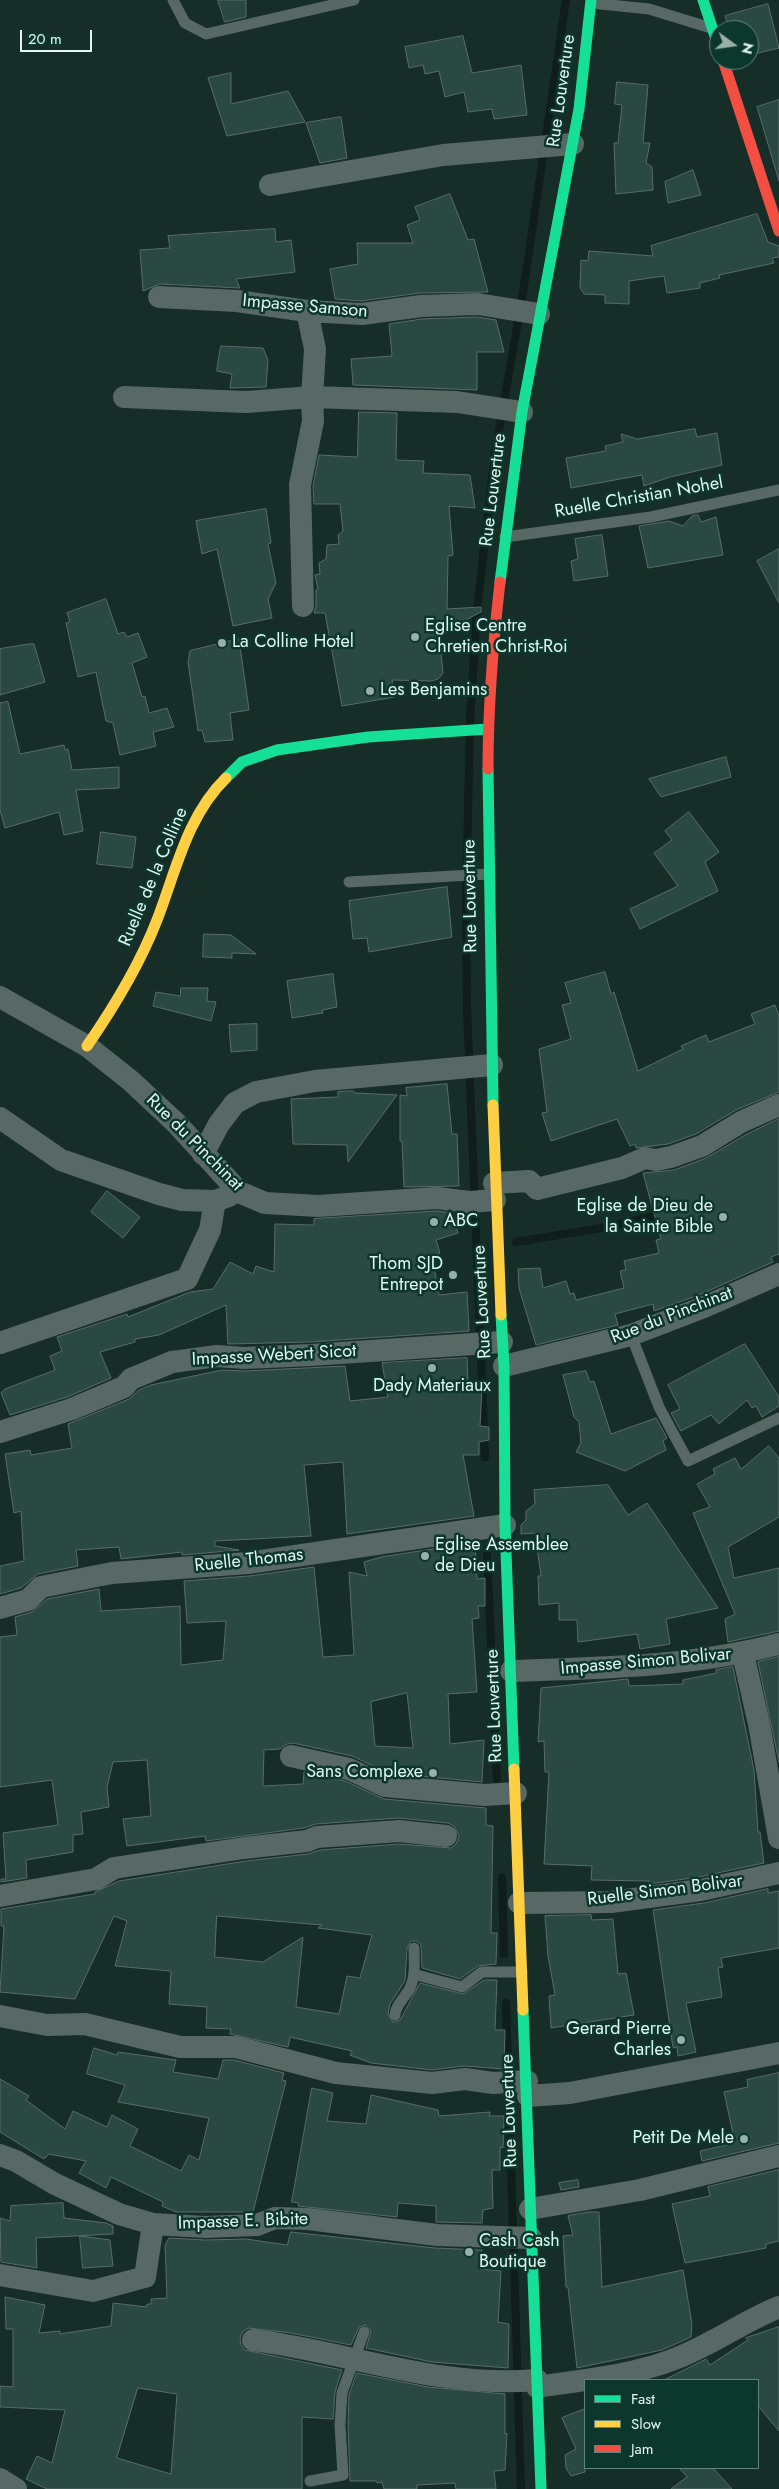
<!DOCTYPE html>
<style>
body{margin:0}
#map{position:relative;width:779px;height:2489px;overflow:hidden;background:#162d28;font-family:Jost,sans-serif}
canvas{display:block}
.legend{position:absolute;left:584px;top:2379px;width:175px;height:90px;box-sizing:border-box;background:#0c372d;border:1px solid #61837b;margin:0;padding:6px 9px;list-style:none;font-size:15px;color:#e0f6ef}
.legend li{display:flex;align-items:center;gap:10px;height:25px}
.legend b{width:25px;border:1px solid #61837b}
.north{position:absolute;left:709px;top:20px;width:50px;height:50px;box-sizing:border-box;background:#0c372d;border:1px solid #61837b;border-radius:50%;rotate:104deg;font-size:14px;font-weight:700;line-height:20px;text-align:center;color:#e0f6ef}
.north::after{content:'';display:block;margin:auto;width:18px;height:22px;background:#99b0a9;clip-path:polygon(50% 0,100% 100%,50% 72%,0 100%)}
.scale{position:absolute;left:20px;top:30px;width:72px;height:22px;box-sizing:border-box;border:2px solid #e0f6ef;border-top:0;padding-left:6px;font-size:15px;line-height:18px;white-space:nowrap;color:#e0f6ef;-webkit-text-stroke:4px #0c372d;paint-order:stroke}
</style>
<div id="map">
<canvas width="779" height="2489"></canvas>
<ul class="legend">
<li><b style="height:6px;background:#16e098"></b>Fast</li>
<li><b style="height:6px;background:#ffcf43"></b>Slow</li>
<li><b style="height:6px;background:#f24e42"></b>Jam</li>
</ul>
<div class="north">N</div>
<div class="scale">20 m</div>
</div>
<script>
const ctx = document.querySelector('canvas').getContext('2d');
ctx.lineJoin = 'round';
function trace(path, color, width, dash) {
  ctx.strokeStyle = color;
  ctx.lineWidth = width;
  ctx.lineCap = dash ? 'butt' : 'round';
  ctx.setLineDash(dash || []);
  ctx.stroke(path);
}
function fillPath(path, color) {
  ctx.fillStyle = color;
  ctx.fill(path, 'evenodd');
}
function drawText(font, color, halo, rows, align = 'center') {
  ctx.font = font + ' Jost,sans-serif';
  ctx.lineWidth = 5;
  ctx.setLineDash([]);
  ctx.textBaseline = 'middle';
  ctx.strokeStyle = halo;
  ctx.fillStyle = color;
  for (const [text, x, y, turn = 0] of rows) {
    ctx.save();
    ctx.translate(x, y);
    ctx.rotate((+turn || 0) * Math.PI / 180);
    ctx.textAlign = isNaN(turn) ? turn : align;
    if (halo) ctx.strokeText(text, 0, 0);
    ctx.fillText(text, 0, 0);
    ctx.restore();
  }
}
trace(new Path2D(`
 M516,1242l91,-15 57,-13
 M485,1457l-18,-449 -1,-105 4,-183 7,-110 18,-157 28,-160 43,-293
 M487,1555l10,224
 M502,1877l2,77
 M506,2003l15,486`), '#0f1e1a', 8);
const building = new Path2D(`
 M218,0h28v17l-21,5z
 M768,4l11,44 -25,6 -5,-13v-11h-20l-4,-14z
 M463,36l9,37 49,-8 6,50 -33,4 -2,-10 -24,3 -4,-20 -19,5 -6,-26 -14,3 -2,-9 -14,3 -4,-21z
 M231,73v31l57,-13 17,31 -78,14 -19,-58z
 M617,82l31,3 -5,58h7l-4,20 6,4 1,23 -37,4 -2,-51h4l4,-38 -7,-1z
 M779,100v81l-22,-74z
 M341,117l6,41 -27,5 -14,-40z
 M693,170l8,25 -33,8 -3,-21z
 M450,194l18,46 6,-1 14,53 -68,1 -59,8 -26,-2 -5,-30 28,-5 -1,-21h56l-6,-18 13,-5 -5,-13z
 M757,214l11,28 11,4v11l-7,1 2,5 -55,12 1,3 -20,5v5l-33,5 -3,-17 -35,5v23l-24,-1v-8l-21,-1 -4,-6 1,-28 7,1 1,-10 64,5 -2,-10z
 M275,229l1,13 15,-2 4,32 -59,7 4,9 -80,-4 -17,7 -3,-41 30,-2 -2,-12z
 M477,317l19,3 8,32h-27v38l-124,-5 -2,-26 41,-3 -3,-32 33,-5z
 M221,346l42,2 5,12 -2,27 -36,1 2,-14 -15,-3z
 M359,412l38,1 -1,47 28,1 -1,12 47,2 5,33 -26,-2 4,49 -5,1 -1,53 34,-2v5l-27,14v5l-15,3 4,39 -5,6 -6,2 -40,-1 3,17 -53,9 -17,-93h-11l2,-7v-16l2,-1 -3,-14 5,-1 -1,-11 7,-4 1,-14 12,-1 -1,-9 5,-4 -3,-27h-26l-1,-18 6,-31 38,2z
 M695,429l2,8 20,-4 5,32 -52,12 -26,9 -2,-11 -71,13 -5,-30 40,-7 -1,-5 18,-4 -2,-8 16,5z
 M266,509l5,34 -3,1 8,39 -8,16 4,19 -39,8 -16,-77 -15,5 -6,-33z
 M698,515l3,7 15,-5 7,38 -75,13 -9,-42 30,-5 14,5 9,-10z
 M602,535l6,41 -34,5 -3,-20 7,-2 -3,-20z
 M779,549v54l-22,-42z
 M106,599l12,35 6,-2 3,5 11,-4 9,24 -15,6 10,34 3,-1 4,17 18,-5 7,19 -21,5 3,14 -36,9 -7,-32 -7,-2 -10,-49 -18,5 -12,-54 4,-1 -3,-9z
 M239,639l10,71 -19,3 3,27 -28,2 -3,-12 -4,1 -10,-69 2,-11z
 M29,644h5l11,38 -45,13v-46z
 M8,702l12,52 44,-9 1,5 3,-1 4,21 47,-3v21l-43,2 7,41 -19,4 -5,-23 -54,16 -5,-18v-107z
 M726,757l5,20 -70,20 -12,-18z
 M689,812l30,40 -14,10 13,29 -78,38 -10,-20 48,-23 -24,-33 18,-13 -7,-9z
 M101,832l35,5 -4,31 -35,-4z
 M447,887l5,50 -83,15 -2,-14 -14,1 -4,-38z
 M204,934l27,1 25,19 -24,-1v5l-29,-1z
 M605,972l6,22 3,-2 24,79 45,-22 -2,-3 25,-11 3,7 46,-18 -4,-10 24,-9 4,11v76l-43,18 -40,24 -28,10 -32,4 -1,-4 -5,2 -13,-27 -66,22 -9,-28 5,-1 -8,-63 32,-10 -9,-34 9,-2 -6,-20z
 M333,974l4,33 -15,3 1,3 -31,5 -5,-37z
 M181,988h27l-1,13 9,1 -5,19 -58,-15 3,-14 24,4z
 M257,1024v26l-26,2 -2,-27z
 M447,1084l5,50h5l2,52 -55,1 -2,-46h-2v-46l7,1 -1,-8z
 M353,1091l3,2 41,2 -49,67 -1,-17 -54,-1 -2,-45 47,-2v-5z
 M779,1119v135l-8,3 2,5 -74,33 -45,16 -1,-7 -38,10 3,11 -82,20 -17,-57 -1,-19 22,-1 3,20 23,-7 4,13 4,-1 2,7 48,-12 -4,-17 6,-1 -2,-9 35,-8 -3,-13 5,-1 -18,-66 31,-3 32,-12 41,-24z
 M107,1191l33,26 -17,21 -32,-26z
 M437,1211l15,2 6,20 -22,7 4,13 -8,2 7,40 28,-3 2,39 -159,11 -82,2 -2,-39 -67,30 -24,4v3l-35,10 11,26 -44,19 -57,18 -9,-22 4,-4 50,-19 -5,-14 12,-5 -5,-14 70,-23 1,3 62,-25 23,-3 17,-27 23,12 3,-8 18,6 1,-48 39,1v-6z
 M745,1344l34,53v9l-17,11 -6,-11 -4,2 -5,-8 -28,24 -8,-9 -30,16 -10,-18 9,-4 -12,-24z
 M467,1358l1,25h6l1,6 7,-1 -2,38 9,1v13l-10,2v13h-16l11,61 -127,18 -4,-72 -39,3 7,71 -96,5v5l24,4 -57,5v-3l-61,7 -2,-12 -43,3 2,16 -40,8 -17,14 -21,6v-28l24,-5 -3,-50 -7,2 -9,-59 25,-4 1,5 41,-7 -4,-24 61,-25 10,-9 12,-5 71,-15 23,1 100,-5 5,35 38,-4 -6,-34z
 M586,1371l4,11 4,-1 17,53 45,-16 11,20 -4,3 3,9 -41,21 -49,-19 5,-9 -2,-21 -5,-5 -11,-42z
 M769,1446l10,12v59l-51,30 6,31 45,-10v63l-51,11 -3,-23 10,-5 -42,-101 17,-6 -13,-23 18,-10 -2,-5 22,-11 6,11z
 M608,1485l20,30 19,-12 71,105 -52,11 4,25 -30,5 -3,-15 -59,8 -1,-22h-18v-17l-20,2 -1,-29h3l-6,-43 -14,1v-9l5,-5v-9l9,-7 -1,-14z
 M475,1543l2,36 8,-1v28h-7l1,12 -7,1 5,73 -29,2 2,50 34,-4 -2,42 -94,-9 -36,-17 -59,-13 -6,1 -7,5 -16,1 -1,36 40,-2 1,-12 41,9 39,18 102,9v17l7,1 -2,107h6l-1,31 -18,2 -18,13 -38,-11 -1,-23 -4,-4h-6l-4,7 -2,33 -15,23 -2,10 5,8 7,-2 20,-37 43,11 21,-14h13l-2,50h10l-1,39 -40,-3 -32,4 -61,-7 -21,-8 2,-4 -62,-14 -2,10 -58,-13 1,-5 -25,-1 1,-21 -38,-3 2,-33 -56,-5 12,-45 -13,-5 -39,83 -75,-7 4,-66h-3v-17l94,-15v-2l24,-11 127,-20 62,-7 12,-4 79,-6 52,4 5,-4 3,-7 -5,-11 -6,-3 -50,-5 -82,6 -12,4 -98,13 -1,-5 -78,10 -4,-27 28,-3 -4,-56 -34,2 -6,25 2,20 -28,5 2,22 -10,1v17l-47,8 1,18 -26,4v-3h5l-3,-46 55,-8 -6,-45 -52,7v-150l17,-2 -2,-18 17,-5 15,-13 52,-10 2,22 79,-5 1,59 42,-5 3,-39 -39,2 -3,-42 65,-5 65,-9 9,90 31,-2 -5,-83 18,4 -3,-14 17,-5zM407,1693l6,55 -38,-2 -4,-44zM217,1916l105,9 -4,3 54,7 -12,43 -13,-2 -8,38 -43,-7 7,-70 -40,25 -48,-5z
 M779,1657v105l-21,-100z
 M733,1667l21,103 4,62h2l4,31 -65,14 -50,7v-3l-58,-1 1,-14 -48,-2 5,-92h-4l-1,-31 -6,1 3,-54 87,-9 1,7 54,-2v-4l34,-7 -1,-3z
 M768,1889v4l11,-2v57l-58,10 2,9 -5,1 4,29 -36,6 10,49 -18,4 -1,-9 -4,1 -20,-138 51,-7z
 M591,1915l1,5 21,-1 5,55 8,-1 8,42 -83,13 -2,-32 6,-1 -7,-39 -3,-40z
 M94,2048l23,7 1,-3 58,8 -3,12 45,7 5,-19h11l50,13 -2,7 4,1 -33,131h-77l-14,-6 1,-4 -52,-25 -5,11 -27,-15 7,-12 -37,-7 -5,5 -44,-27v-53l29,17 -3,4 39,29 8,-18 34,16 5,-12 26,14 -8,17 51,25 8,-16 10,5 10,-42 -91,-16 7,-17 -38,-11z
 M779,2073v70l-77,18 -2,-10 35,-8 -11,-51 24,-5 -1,-7z
 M312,2088l21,5 -6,28 39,3 5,-29 67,15 1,6 51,-4 -1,4h15l-1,32 -3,-1v23h-8l1,38 -10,2 -1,13 -46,-1v-16l-38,-3 -1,14 -99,-11 1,-3 -7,-1z
 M779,2170v71l-13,3v4l-81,15 -13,-59 38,-8 -2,-9z
 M578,2180l1,7 -18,3 -2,-7z
 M63,2203l1,15 42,5 7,3v8l-77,4 1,30 -36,-6 -1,-44 10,3 1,-15z
 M589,2212h10l3,75 81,-17 9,54 -1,13 -29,13 -85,18 -9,-81h-2l-3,-51 10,-1 -5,-19z
 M291,2232l144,16 47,2 -2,19 21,2 -3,51 11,2 -1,44 -76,-6 -66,-14 5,-17 -5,-6 -7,2 -8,18 -60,-12 -42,-5 -6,3 -3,7 1,7 4,5 97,20 -7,22 -2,27 -31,-2v72h-255l-21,-10 11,-23 15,7 13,-53 -65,-3v-21l13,1v-58h-7l-1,-32 40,8 -6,28 21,-2v3l51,-8 2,-23 34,4v-3h4v-5l16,-1 -2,-53 4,-7 36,2 41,-1 41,6zM138,2388l39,6 -6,80 -54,-16z
 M80,2236l30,4 3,26 -30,2z
 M779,2327v104l-21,-25v-26h-94l42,-21 4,6 38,-25 -2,-2z
 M357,2373l71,14 77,7v40l2,-1 -2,37 -11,1 2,18h-40l-1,-6 -38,2v4h-33l-2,-7 -5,1 -1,-2h-26l-2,-56 1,-30z
 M585,2409v63l-14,4 -5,-8 -1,-13 11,-6 -14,-31z
 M679,2468h34l19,21h-61l16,-12z`);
fillPath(building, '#2a4943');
trace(building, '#5a6c67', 1);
trace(new Path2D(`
 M173,0l12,23 21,11 148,-34
 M591,3l58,6 62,19
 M505,537l146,-20 128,-27
 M349,882l139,-8
 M631,1335l28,72 29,54 91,-43
 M414,1976l3,-1 45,12 20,-15h40
 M395,2015c1,-11 10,-17 15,-27 6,-12 4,-28 4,-40
 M310,2481l33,-6 -3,-50 2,-32 22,-61`), '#586864', 11);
trace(new Path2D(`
 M270,185l173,-30 130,-11
 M159,297l78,4 70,10 55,3 59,-8 57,-2 61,10
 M307,311l8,38 -3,48 145,5 65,10
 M124,397l122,5 66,-5 1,24 -13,64 3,121
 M0,997l87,49 44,35 46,43 62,68 26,11 53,3 119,-8 32,4 26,-2
 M0,1118l61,42 98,34 23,6 33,1 14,-5
 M203,1154l16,-30 16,-21 21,-11 59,-11 177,-16
 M494,1183l35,-2 8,8 85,-21 23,-10 11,2 15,-3 31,-11 39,-24 38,-17
 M0,1343l187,-64 23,-49 5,-29
 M504,1366l127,-31 73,-28 75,-33
 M0,1432l72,-23 52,-22 7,-8 41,-17 45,-6 27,2 67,-3 191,-13
 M0,1608l28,-8 13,-13 71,-14 136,-10 257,-38
 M743,1654l16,70 20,114
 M511,1671c90,-3 181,-4 268,-27
 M291,1756l58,13 36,17 100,9 31,-2
 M0,1896l96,-17 18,-11 130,-20 63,-7 10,-4 82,-6 47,5
 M519,1903l92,-1 90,-12 78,-17
 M0,2016l47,9 38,-1 95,23h56l100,26 96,10 33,-4 28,4 34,-2
 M528,2096l42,-3 209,-40
 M0,2155l16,6 39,23 64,30 34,10 52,3 52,-2 18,-7 33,1 129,16 94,3
 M530,2209l110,-19 139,-34
 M0,2275l93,16 52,-14 8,-53
 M253,2340c95,12 187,49 284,40
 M537,2387c45,-7 93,-11 135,-27 38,-14 70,-38 107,-53
 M0,2479l16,10`), '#586864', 22);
trace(new Path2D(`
 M703,0l16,48
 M500,582l22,-170 57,-303 12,-109
 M488,769l5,336
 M226,778l16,-16 35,-12 91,-13 120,-8
 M501,1315l3,51 1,159 9,244
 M523,2010l18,479`), '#16e098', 11);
trace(new Path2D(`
 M87,1046c27,-39 53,-82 70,-126 19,-49 30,-104 69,-142
 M493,1105l8,210
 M514,1769l9,241`), '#ffcf43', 11);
trace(new Path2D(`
 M723,60l56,171
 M488,769c0,-63 5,-125 12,-187`), '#f24e42', 11);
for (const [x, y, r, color] of [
 [415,637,5,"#99b0a9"],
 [222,643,5,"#99b0a9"],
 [370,691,5,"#99b0a9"],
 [723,1217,5,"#99b0a9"],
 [434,1222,5,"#99b0a9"],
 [453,1275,5,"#99b0a9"],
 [432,1368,5,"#99b0a9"],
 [425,1556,5,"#99b0a9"],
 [433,1773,5,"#99b0a9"],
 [681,2040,5,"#99b0a9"],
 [744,2139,5,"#99b0a9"],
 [469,2252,5,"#99b0a9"]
]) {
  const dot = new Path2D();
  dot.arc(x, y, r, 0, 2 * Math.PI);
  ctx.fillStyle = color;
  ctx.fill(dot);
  trace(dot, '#0c372d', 2);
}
drawText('18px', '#e0f6ef', '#0c372d', [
 ["Rue Louverture",562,91,-82],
 ["Impasse Samson",305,307,5],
 ["Rue Louverture",494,490,-83],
 ["Ruelle Christian Nohel",639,498,-10],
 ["Ruelle de la Colline",154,877,-67],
 ["Rue Louverture",471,896,-91],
 ["Rue du Pinchinat",194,1143,45],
 ["Rue Louverture",483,1302,-93],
 ["Rue du Pinchinat",672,1316,-21],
 ["Impasse Webert Sicot",274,1356,-3],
 ["Ruelle Thomas",249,1561,-6],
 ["Impasse Simon Bolivar",646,1662,-5],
 ["Rue Louverture",495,1706,-92],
 ["Ruelle Simon Bolivar",665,1891,-7],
 ["Rue Louverture",510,2111,-92],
 ["Impasse E. Bibite",243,2222,-2]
]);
drawText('18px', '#e0f6ef', '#0c372d', [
 ["Eglise Centre",425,627],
 ["Chretien Christ-Roi",425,648],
 ["La Colline Hotel",232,643],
 ["Les Benjamins",380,691],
 ["Eglise de Dieu de",713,1207,"right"],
 ["la Sainte Bible",713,1228,"right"],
 ["ABC",444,1222],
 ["Thom SJD",443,1265,"right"],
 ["Entrepot",443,1286,"right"],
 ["Dady Materiaux",432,1387,"center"],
 ["Eglise Assemblee",435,1546],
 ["de Dieu",435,1567],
 ["Sans Complexe",423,1773,"right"],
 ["Gerard Pierre",671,2030,"right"],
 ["Charles",671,2051,"right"],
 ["Petit De Mele",734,2139,"right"],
 ["Cash Cash",479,2242],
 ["Boutique",479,2263]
], 'left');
</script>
